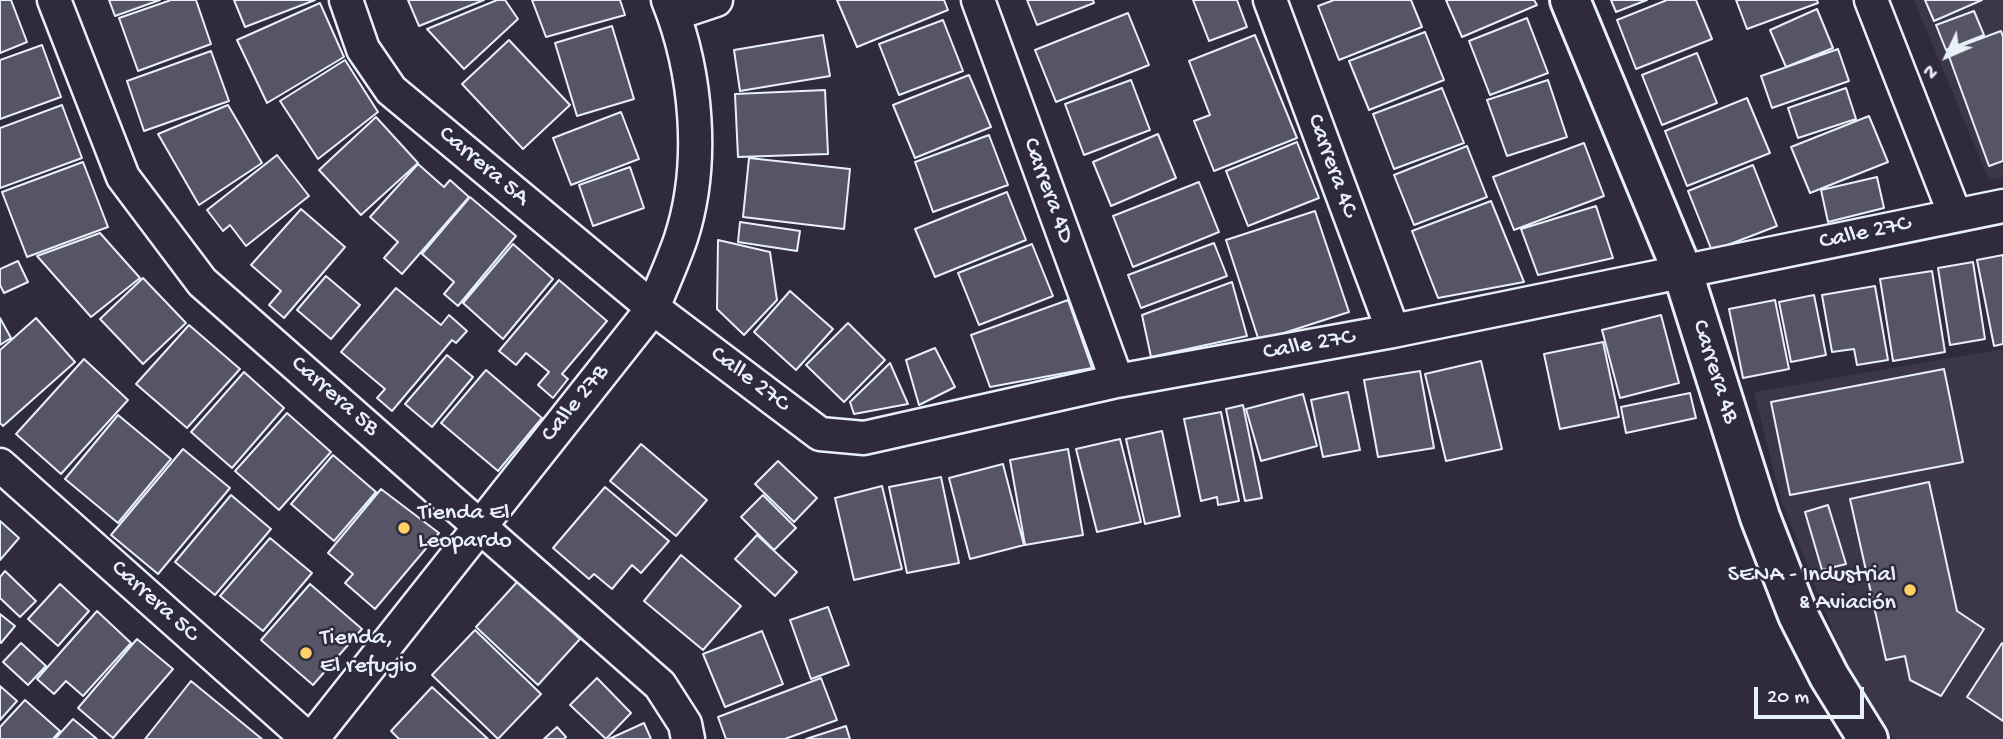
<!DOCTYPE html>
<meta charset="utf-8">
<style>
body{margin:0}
#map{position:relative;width:2003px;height:739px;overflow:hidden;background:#2f2a3d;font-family:"Gochi Hand",sans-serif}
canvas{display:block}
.north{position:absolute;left:1912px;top:21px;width:70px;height:70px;-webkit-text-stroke:5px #2f2a3d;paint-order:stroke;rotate:226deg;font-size:19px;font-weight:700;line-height:28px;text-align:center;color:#e8f1f8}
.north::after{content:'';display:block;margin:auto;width:24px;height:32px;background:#e8f1f8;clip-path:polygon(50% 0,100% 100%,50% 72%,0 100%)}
.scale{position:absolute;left:1754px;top:687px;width:110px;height:32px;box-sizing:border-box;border:4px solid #e8f1f8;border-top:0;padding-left:9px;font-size:21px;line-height:24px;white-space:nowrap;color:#e8f1f8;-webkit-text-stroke:5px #2f2a3d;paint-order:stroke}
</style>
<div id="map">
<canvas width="2003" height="739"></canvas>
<div class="north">N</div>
<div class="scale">20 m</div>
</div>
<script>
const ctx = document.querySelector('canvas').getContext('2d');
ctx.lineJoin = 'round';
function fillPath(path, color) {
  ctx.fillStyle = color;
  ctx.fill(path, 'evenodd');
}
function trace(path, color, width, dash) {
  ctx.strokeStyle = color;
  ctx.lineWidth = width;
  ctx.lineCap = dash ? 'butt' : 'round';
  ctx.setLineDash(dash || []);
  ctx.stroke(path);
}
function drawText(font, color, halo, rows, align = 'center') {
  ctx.font = font + ' "Gochi Hand",sans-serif';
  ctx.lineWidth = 5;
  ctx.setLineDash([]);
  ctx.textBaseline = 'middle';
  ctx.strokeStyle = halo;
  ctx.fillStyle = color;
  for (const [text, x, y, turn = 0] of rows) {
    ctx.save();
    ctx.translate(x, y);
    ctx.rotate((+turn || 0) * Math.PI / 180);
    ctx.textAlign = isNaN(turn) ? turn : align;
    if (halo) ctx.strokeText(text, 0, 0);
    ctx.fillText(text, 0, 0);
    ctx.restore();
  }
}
fillPath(new Path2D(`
 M1914,0h89v177l-14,3z
 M2003,349v390h-110l-41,-60 -71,-179 -27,-108z`), '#3b3749');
const building = new Path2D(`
 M0,0h11l16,42 -27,11z
 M109,0h51l-45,16z
 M171,0h25l15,44 -73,27 -19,-53z
 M234,0h81l-70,27z
 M408,0h76l-65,26z
 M497,0h8l13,19 -54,50 -37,-40z
 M532,0h88l5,15 -79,22z
 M837,0h107l4,10 -91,37z
 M1027,0h66l1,3 -57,22z
 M1193,0h44l10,27 -38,14z
 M1334,0h77l11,27 -83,33 -21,-54z
 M1446,0h88l3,5 -75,32z
 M1611,0h36l-31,12z
 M1667,0h29l16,39 -76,30 -19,-49z
 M1736,0h81l1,3 -71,26z
 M1925,0h57l-48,21z
 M320,3l24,54 -77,46 -30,-63z
 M1817,9l16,39 -47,19 -16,-37z
 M1974,11l10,24 -38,15 -10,-25z
 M1128,13l21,52 -93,37 -21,-52z
 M1527,18l21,55 -58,22 -21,-54z
 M943,20l20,51 -64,24 -20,-51z
 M612,26l22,73 -57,17 -22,-73z
 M2001,31l2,6v124l-14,5 -42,-115z
 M1425,32l19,48 -75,30 -20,-49z
 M823,35l7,41 -90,15 -6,-41z
 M1255,35l42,103 -83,33 -20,-50 16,-6 -21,-54z
 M509,40l61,65 -47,44 -61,-65z
 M42,45l19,52 -61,22v-59z
 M1838,49l11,32 -77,27 -11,-32z
 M211,51l18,50 -85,30 -17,-50z
 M1697,53l20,50 -55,22 -20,-50z
 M345,60l33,52 -60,47 -38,-58z
 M969,75l22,52 -76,31 -22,-53z
 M1131,80l19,50 -66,25 -19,-51z
 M1548,80l19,57 -60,19 -20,-56z
 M1442,88l22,55 -70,26 -21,-55z
 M1846,88l10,31 -58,19 -10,-30z
 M825,90l3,64 -90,3 -3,-63z
 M1747,98l23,55 -83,33 -22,-55z
 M62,105l20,53 -82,30v-60z
 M228,105l34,58 -63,42 -41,-71z
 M621,112l18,47 -68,26 -18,-47z
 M1869,116l19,46 -78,31 -19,-46z
 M376,117l42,46 -57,52 -42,-45z
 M1158,134l18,44 -65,28 -18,-44z
 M989,135l19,50 -75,27 -18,-50z
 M1297,142l22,56 -71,28 -22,-55z
 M1584,143l20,53 -90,34 -21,-53z
 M1467,146l20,51 -73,28 -20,-50z
 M277,155l32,41 -63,50 -16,-21 -7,6 -16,-21z
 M749,158l101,11 -6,60 -101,-12z
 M83,162l25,65 -81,30 -25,-65z
 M418,164l26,23 6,-7 19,17 -67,77 -18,-16 14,-16 -28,-25z
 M1753,165l24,61 -65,25 -24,-60z
 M630,167l14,41 -51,18 -14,-41z
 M1877,177l7,31 -56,14 -7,-32z
 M1199,182l20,50 -86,35 -20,-51z
 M1007,192l19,48 -91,37 -20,-48z
 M470,197l46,39 -58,70 -14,-12 10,-12 -32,-28z
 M1491,201l33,81 -86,16 -26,-67z
 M1596,206l17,52 -75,17 -17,-46z
 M301,209l44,38 -61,71 -15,-13 12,-14 -30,-26z
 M1315,211l34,101 -90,29 -33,-101z
 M740,222l60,9 -3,20 -59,-9z
 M100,233l40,45 -49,39 -54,-61z
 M718,240l52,12 7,48 -33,35 -27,-26z
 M1214,243l13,33 -86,32 -13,-33z
 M513,244l40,35 -50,60 -40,-36z
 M1032,244l21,52 -74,29 -21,-52z
 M2003,255v89l-9,2 -17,-86z
 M18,261l10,21 -24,11 -4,-8v-16z
 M1973,262l12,77 -35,6 -12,-77z
 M1932,271l13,81 -52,9 -13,-82z
 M326,276l34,29 -29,34 -34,-29z
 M143,278l43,45 -43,41 -43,-45z
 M559,280l48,41 -45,53 6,5 -15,19 -15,-13 11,-13 -23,-19 -10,12 -17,-14z
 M1232,282l15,54 -96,21 -9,-42z
 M1875,286l13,74 -31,5 -3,-16 -22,3 -10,-57z
 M396,288l45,37 8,-10 18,16 -11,12 -4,-3 -60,71 -15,-13 8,-9 -44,-37z
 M790,291l43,38 -37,41 -42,-38z
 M1814,295l12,60 -35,7 -12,-60z
 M1068,300l24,68 -102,19 -19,-52z
 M1775,300l14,69 -46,9 -14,-69z
 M1661,315l18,68 -59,15 -18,-68z
 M0,318l11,20 -11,7z
 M36,318l39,44 -72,64 -3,-3v-73z
 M848,323l37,37 -41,42 -38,-37z
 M189,325l51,44 -53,59 -51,-44z
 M1603,342l16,75 -59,12 -16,-75z
 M935,348l20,39 -36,18 -13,-45z
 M447,355l26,22 -41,50 -27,-23z
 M84,359l44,41 -67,74 -45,-40z
 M1481,361l21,88 -56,12 -21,-87z
 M890,363l18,41 -54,10 -4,-12z
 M1944,369l19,93 -173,33 -19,-93z
 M486,370l56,48 -44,53 -57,-48z
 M1420,371l14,77 -56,9 -14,-77z
 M244,372l40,36 -52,60 -41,-36z
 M1348,392l12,58 -37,7 -12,-57z
 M1690,393l6,25 -70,15 -5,-26z
 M1303,394l14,52 -56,15 -15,-52z
 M1243,405l19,93 -17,3 -19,-92z
 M1221,412l18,89 -21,4 -1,-8 -16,4 -17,-82z
 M287,413l44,39 -52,58 -44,-39z
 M118,415l53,44 -53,64 -53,-44z
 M1162,431l18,85 -35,8 -19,-85z
 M1120,439l21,83 -44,10 -21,-83z
 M641,444l66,56 -31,36 -66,-55z
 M183,449l47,39 -72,86 -47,-39z
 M1068,449l15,86 -58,10 -15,-85z
 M333,455l43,37 -42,49 -43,-37z
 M778,461l39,37 -23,24 -39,-38z
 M1003,464l21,81 -54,14 -21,-81z
 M941,477l18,86 -52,10 -18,-86z
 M1929,482l28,129 27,18 -43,67 -31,-16 -5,-24 -19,4 -36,-161z
 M882,486l20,83 -48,11 -19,-82z
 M605,487l64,54 -28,32 -9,-8 -20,24 -18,-15 -5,5 -36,-31z
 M381,489l58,44 -64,76 -30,-26 8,-9 -25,-21z
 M231,495l40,34 -56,66 -40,-33z
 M763,495l33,33 -22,22 -33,-33z
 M1828,505l18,59 -24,6 -17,-58z
 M0,521l19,17 -19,22z
 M757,535l40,37 -22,24 -40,-37z
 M270,538l42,35 -49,58 -43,-35z
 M681,555l60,51 -38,44 -59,-49z
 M5,571l31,30 -16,16 -20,-19v-21z
 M518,581l62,58 -42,46 -62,-58z
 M60,584l29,27 -31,35 -30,-27z
 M310,584l52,45 -49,56 -52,-45z
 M828,607l21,58 -38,14 -21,-59z
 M97,611l34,32 -48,53 -17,-15 -12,13 -17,-15z
 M0,614l15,12 -14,17 -1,-1z
 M475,630l66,64 -43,45 -66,-64z
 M762,631l21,53 -58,23 -22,-53z
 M137,639l36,30 -60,69 -35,-30z
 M21,643l25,23 -18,19 -25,-23z
 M2002,643l1,1v77l-36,-24z
 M597,678l34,35 -25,26 -36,-34z
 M821,678l16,42 -52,19h-59l-8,-22z
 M191,681l71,58h-117z
 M0,686l17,15 -17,19z
 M432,687l56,52h-89l-8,-8z
 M25,700l35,31 -7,8h-53v-12z
 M73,719l24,20h-42z
 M644,723l7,16h-42z
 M846,726l4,13h-44z
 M557,727l9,10 -2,2h-20z`);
fillPath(building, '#575565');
trace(building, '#e8f1f8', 2);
const minor = new Path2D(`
 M54,0l69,177 79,105 458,403 25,39 3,15
 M346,0l17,49 28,41 262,218 167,126 44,4 253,-57 276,-50 610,-125
 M978,0l139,381
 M1270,0l123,331
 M1871,0l84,215
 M674,14l42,-14
 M0,465l308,274
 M312,739l341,-431c9,-23 20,-46 28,-70 24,-74 16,-166 -13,-238`);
const tertiary = new Path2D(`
 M1570,0l113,273 77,244 38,98 31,61 39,63`);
trace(minor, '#e8f1f8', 37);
trace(tertiary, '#e8f1f8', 44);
trace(minor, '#2f2a3d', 32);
trace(tertiary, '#2f2a3d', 38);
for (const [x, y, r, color] of [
 [404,528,7,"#ffd166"],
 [1910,590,7,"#ffd166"],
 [306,653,7,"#ffd166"]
]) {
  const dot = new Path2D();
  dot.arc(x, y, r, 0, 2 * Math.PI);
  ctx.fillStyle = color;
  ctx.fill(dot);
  trace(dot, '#2f2a3d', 2.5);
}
drawText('24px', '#e8f1f8', '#2f2a3d', [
 ["Carrera 4C",1331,166,70],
 ["Carrera 5A",483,167,40],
 ["Carrera 4D",1047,191,70],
 ["Calle 27C",1865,234,-12],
 ["Calle 27C",1309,346,-10],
 ["Carrera 4B",1714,372,72],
 ["Calle 27C",749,380,37],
 ["Carrera 5B",334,397,41],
 ["Calle 27B",576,404,-51],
 ["Carrera 5C",154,602,42]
]);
drawText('24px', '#e8f1f8', '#2f2a3d', [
 ["Tienda El",418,514],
 ["Leopardo",418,542],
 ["SENA - Industrial",1896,576,"right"],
 ["& Aviación",1896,604,"right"],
 ["Tienda,",320,639],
 ["El refugio",320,667]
], 'left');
</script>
